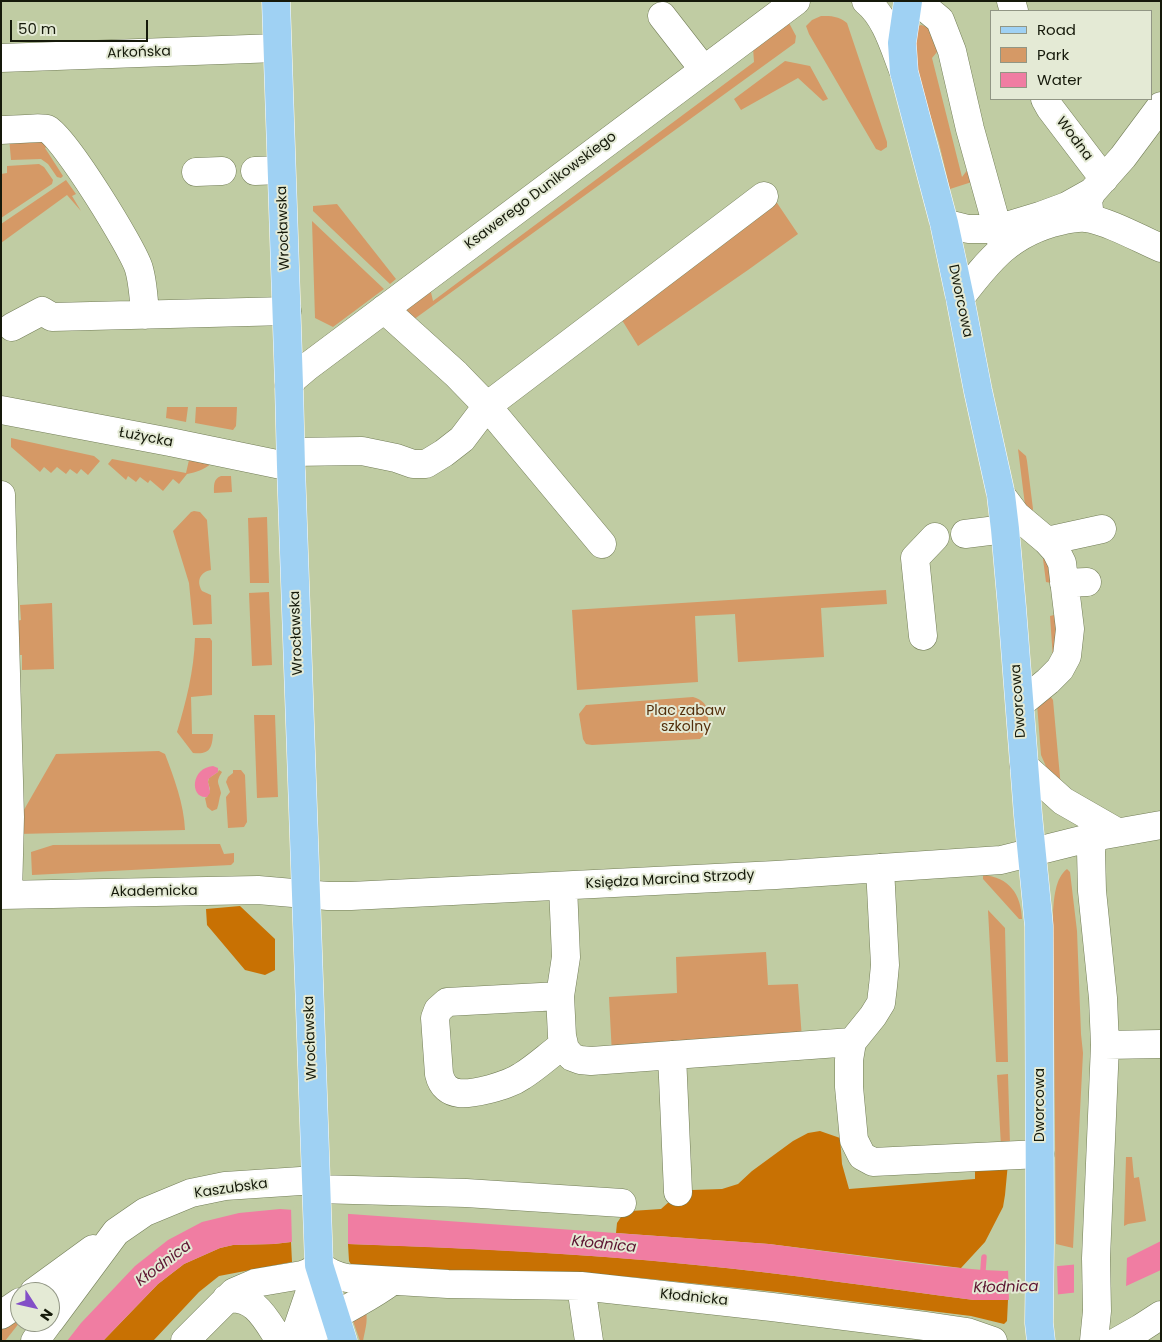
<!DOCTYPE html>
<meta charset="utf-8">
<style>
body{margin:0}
#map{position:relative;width:1162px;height:1342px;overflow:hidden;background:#c0cca3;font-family:Poppins,sans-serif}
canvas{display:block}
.frame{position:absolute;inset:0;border:2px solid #15190a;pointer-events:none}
.legend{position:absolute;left:990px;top:10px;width:162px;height:90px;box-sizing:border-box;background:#e4ead5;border:1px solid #919684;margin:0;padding:6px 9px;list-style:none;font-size:15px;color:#15190a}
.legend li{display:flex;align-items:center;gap:10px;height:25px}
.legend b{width:25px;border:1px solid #919684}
.north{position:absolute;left:10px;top:1282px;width:50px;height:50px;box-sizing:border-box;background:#e4ead5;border:1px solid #919684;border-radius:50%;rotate:125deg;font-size:14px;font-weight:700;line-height:20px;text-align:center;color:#15190a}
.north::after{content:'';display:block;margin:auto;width:18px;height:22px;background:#834fc7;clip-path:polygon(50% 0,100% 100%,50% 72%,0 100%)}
.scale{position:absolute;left:10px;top:20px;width:138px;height:22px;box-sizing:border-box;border:2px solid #15190a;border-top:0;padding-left:6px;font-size:15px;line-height:18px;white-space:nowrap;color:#15190a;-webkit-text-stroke:4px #e4ead5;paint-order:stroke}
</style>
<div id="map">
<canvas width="1162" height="1342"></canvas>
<div class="frame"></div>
<ul class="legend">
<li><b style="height:6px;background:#9fd1f3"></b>Road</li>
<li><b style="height:14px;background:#d59966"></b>Park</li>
<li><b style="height:14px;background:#f07da2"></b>Water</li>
</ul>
<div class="north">N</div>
<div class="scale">50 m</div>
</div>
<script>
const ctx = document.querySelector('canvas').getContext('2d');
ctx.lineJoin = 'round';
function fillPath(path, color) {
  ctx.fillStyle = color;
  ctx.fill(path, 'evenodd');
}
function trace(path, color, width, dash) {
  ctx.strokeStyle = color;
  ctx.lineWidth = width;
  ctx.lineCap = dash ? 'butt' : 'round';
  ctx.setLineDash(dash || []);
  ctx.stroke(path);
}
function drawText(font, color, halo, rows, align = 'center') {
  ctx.font = font + ' Poppins,sans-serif';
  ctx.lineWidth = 4;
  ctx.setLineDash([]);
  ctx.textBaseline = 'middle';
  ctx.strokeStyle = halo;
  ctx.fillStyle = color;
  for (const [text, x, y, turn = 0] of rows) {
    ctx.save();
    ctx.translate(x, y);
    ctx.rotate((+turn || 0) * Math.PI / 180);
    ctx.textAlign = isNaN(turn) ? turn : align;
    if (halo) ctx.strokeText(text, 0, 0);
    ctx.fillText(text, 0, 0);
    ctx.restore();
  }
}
fillPath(new Path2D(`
 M821,16c10,0 18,0 26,7l40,119v5l-6,4 -5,-2 -67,-115 -3,-8 6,-6z
 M788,21l8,15 -1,7 -382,277 -6,-9 2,-6 21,-17 3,13 321,-239 -1,-14z
 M921,25l7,2 14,19 -10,12 30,119 9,-12 4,16 -25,8 -11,-46 -28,-89 5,-27z
 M785,61l25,5 18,33 -5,2 -25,-23 -57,32 -7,-11z
 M9,137l46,4 -10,7 18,28 -2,2 -4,-1 -9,-13 -7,-5 -30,1z
 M39,164l5,3 9,13 -1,4 -51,34v-44l6,-1v-7z
 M66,180l10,14 -4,2 9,15 -14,-16 -66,48v-19z
 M773,197l25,37 -50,36 -110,76 -21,-34z
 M337,204l59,75 -6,5 -77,-73v-5z
 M312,221l72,68 -51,38 -18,-9z
 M167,407h21l-2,15 -20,-4z
 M196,407h41l-1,19 -3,4 -38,-7z
 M11,438l83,18 6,5 -12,14 -7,-6 -4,5 -7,-5 -4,5 -9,-7 -6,6 -7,-6 -4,5 -29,-25z
 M1018,449l8,7 1,5 6,48 -2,6 -6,-10z
 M112,459l74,14 3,-13 22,4c-8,6 -14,8 -24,10l-8,10 -6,-5 -10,12 -13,-11 -2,3 -8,-6 -4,5 -8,-6 -2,4 -18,-16z
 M221,476h10l1,16 -18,1c0,-7 -1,-14 7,-17z
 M194,511l6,1 7,8 4,50c-11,2 -15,11 -9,21l9,4 1,29 -19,1 -4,-42 -16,-52 18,-19z
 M267,517l2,66h-19l-2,-65z
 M1045,551l6,6 11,90 -9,12 -3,-43 4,-1 -3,-32 -5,-1 -3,-23z
 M886,590l1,14 -66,4 3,49 -86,5 -3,-48 -40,2 3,66 -121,8 -5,-80z
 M269,592l3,73 -20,1 -3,-73z
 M52,603l2,66 -32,1v-15h-6l-1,-34 6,-1 -1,-15z
 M195,638h15l2,3v54l-21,2 1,37h21c-1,14 -3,21 -20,19l-16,-21c9,-30 17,-61 18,-94z
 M1045,689l8,11 8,88 -13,-17 -7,-16 -4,-51z
 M693,697c18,5 14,17 16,32l-9,10 -108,6 -6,-1 -3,-5 -4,-25 7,-9z
 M254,715h21l3,82 -21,1z
 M159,751l6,3c9,24 19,50 20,76l-167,4 -1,-12 39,-68z
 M219,770l3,2c-7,11 -3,10 -1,21 -2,5 -2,11 -4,16l-5,2 -5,-4 -2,-9 2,-1 3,-8 -2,-7 1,-4 9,-6z
 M233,770h8l4,5 2,47 -3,5 -16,1 -2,-31 4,-5 -4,-10 2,-5 5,-4z
 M220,844l4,10 10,-1v9l-3,3 -199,10 -1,-23 22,-7z
 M1067,869l3,3 7,59 4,103 2,19 -10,195 -17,-4 -3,-331c1,-14 2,-35 14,-44z
 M983,875c26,2 38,19 39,44h-3l-36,-40z
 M988,910l17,18 3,134h-12z
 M766,952l2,33 30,-1 4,55 -190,16 -3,-58 68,-4 -1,-36z
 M1008,1074l2,71 -9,1 -4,-71z
 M1126,1157h6l2,21 5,-1 7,44 -18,3 -4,2z
 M366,1311c2,11 -1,19 -3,30h-3l-8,-23z
 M20,1315v7l-15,19h-4v-19z`), '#d59966');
fillPath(new Path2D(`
 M240,906l35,33v31l-10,5 -20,-5 -38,-45 -1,-16z
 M820,1131l20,7 2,26 7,25 126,-10v-14l33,-2 -3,32 -2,12 -18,35 -24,26 -192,-24 -153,-11 1,-10 6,-9 8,-3 30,-2 9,-8 22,-11 30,-1 16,-5 14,-13 41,-30 15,-8z
 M291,1242l1,20 -73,14 -20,16 -46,49h-50l55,-57 26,-20 36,-16 13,-3 41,-1z
 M348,1244c117,4 233,9 348,21 93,9 186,23 278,35h34l-1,21 -3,3 -33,-8 -194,-24 -146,-15 -248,-9 -31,-2 -3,-5z`), '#c87103');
fillPath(new Path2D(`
 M213,766l5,2v4c-15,10 -9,6 -8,21l-3,4c-17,2 -17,-29 6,-31z
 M280,1209l489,35 168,22 46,4 22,1 118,-11 38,-19v29l-37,17 -116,13h-34c-92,-12 -185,-26 -278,-35 -134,-14 -269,-18 -405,-23l-17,2 -41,1 -13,3 -36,16 -26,20 -55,57h-36l14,-18 54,-57 33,-26 34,-18 37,-9z`), '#f07da2');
fillPath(new Path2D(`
 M291,1207l57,4v36l-56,-2z
 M1127,1256l-1,32 -52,7v-33l49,-4z
 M1057,1264l1,33 -49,5 -1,-34z`), '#c0cca3');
trace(new Path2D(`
 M984,1277l-1,-7 1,-13`), '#f07da2', 5.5);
const minor = new Path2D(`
 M866,1c20,16 28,46 37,69
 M917,1l23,19 12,31 18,78 33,119
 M1011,1l3,10
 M662,16l42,54
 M1,58l276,-10
 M1045,99l5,9 54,71
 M1,130c8,0 41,-3 46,-1 16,6 87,121 92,140 4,14 5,31 6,46
 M255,171l26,-1
 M196,172l26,-1
 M1089,209l-1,-9 4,-8 31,-35 38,-51
 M944,223l24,6h29l43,-13 27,-10 25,-14
 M960,298c29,-38 51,-66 100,-77 9,-2 18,-4 26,-3 24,4 52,20 75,30
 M384,309l72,65 31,32 115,138
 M12,327l30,-16 10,6 235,-6
 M289,385l5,-7 13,-11 489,-366
 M1,410l169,32 121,25
 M290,452l72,-1 34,7 17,6h13l18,-11 18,-14 25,-33 277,-210
 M1,495l9,322 -2,77
 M1001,495l15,20 31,26 9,10 6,12 8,66 -3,27 -7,13 -12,12 -28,23
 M965,534l40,-5
 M1047,541l55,-12
 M1064,583l23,-1
 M923,636l-8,-78 20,-21
 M1024,766l39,35 54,31
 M1093,837l-2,14 1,40 11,107 2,47 -9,213 1,53 -3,30
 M880,868l5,97 -2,21 -2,17 -8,13 -21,26 -3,18v27l5,53 8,16 11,6 167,-8
 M563,886l3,71 -6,39 2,40 3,13 7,8 8,3 11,1 261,-19
 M1,895l257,-5 70,6h23l425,-21 225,-15 92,-23 68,-12
 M560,996l-113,6 -9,8 -3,8 4,56c6,26 31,20 51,15 11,-3 22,-6 32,-13 13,-8 25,-19 37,-28l5,-3
 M1105,1045l56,-1
 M672,1055l6,137
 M316,1189l150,4 156,10
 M319,1265c9,7 16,11 28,13l101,6 133,2 191,21 153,19 42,6 26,9
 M581,1286l8,55
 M34,1292l59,-43
 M226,1299c30,-4 40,21 54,42
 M1,1315l19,-13
 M50,1321l66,-89 29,-20 46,-19 34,-7 91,-6
 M35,1341l14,-19
 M185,1341l49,-49 21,-9 47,-8 8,-3 9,-7
 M293,1341l26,-76
 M305,1341c9,-9 19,-18 30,-25 19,-12 39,-21 57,-35
 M1118,1341l23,-13 20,-13`);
const major = new Path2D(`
 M276,1l13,384 2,82 28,798 24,76
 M908,1l-6,42 2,29 40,151 16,75 18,93 23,104 4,34 7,79 16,207 11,111 1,316 -1,81 2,18`);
trace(minor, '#727d57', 29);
trace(major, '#fff', 29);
trace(minor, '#fff', 28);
trace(major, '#9fd1f3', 28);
drawText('14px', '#15190a', '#e4ead5', [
 ["Arkońska",139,53,-2],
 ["Wodna",1074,139,53],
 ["Ksawerego Dunikowskiego",541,191,-37],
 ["Wrocławska",284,228,-92],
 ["Dworcowa",960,301,78],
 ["Łużycka",146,438,11],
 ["Wrocławska",297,633,-92],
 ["Dworcowa",1019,701,-94],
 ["Księdza Marcina Strzody",670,880,-3],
 ["Akademicka",154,892,-1],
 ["Wrocławska",311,1038,-92],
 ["Dworcowa",1040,1105,-90],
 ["Kaszubska",231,1189,-8],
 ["Kłodnicka",694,1298,6]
]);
drawText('14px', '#532f0c', '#e4ead5', [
 ["Plac zabaw",686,711],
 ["szkolny",686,727]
]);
drawText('italic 15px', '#5c1531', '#e4ead5', [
 ["Kłodnica",604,1245,6],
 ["Kłodnica",164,1264,-37],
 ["Kłodnica",1006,1288,-1]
]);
</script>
